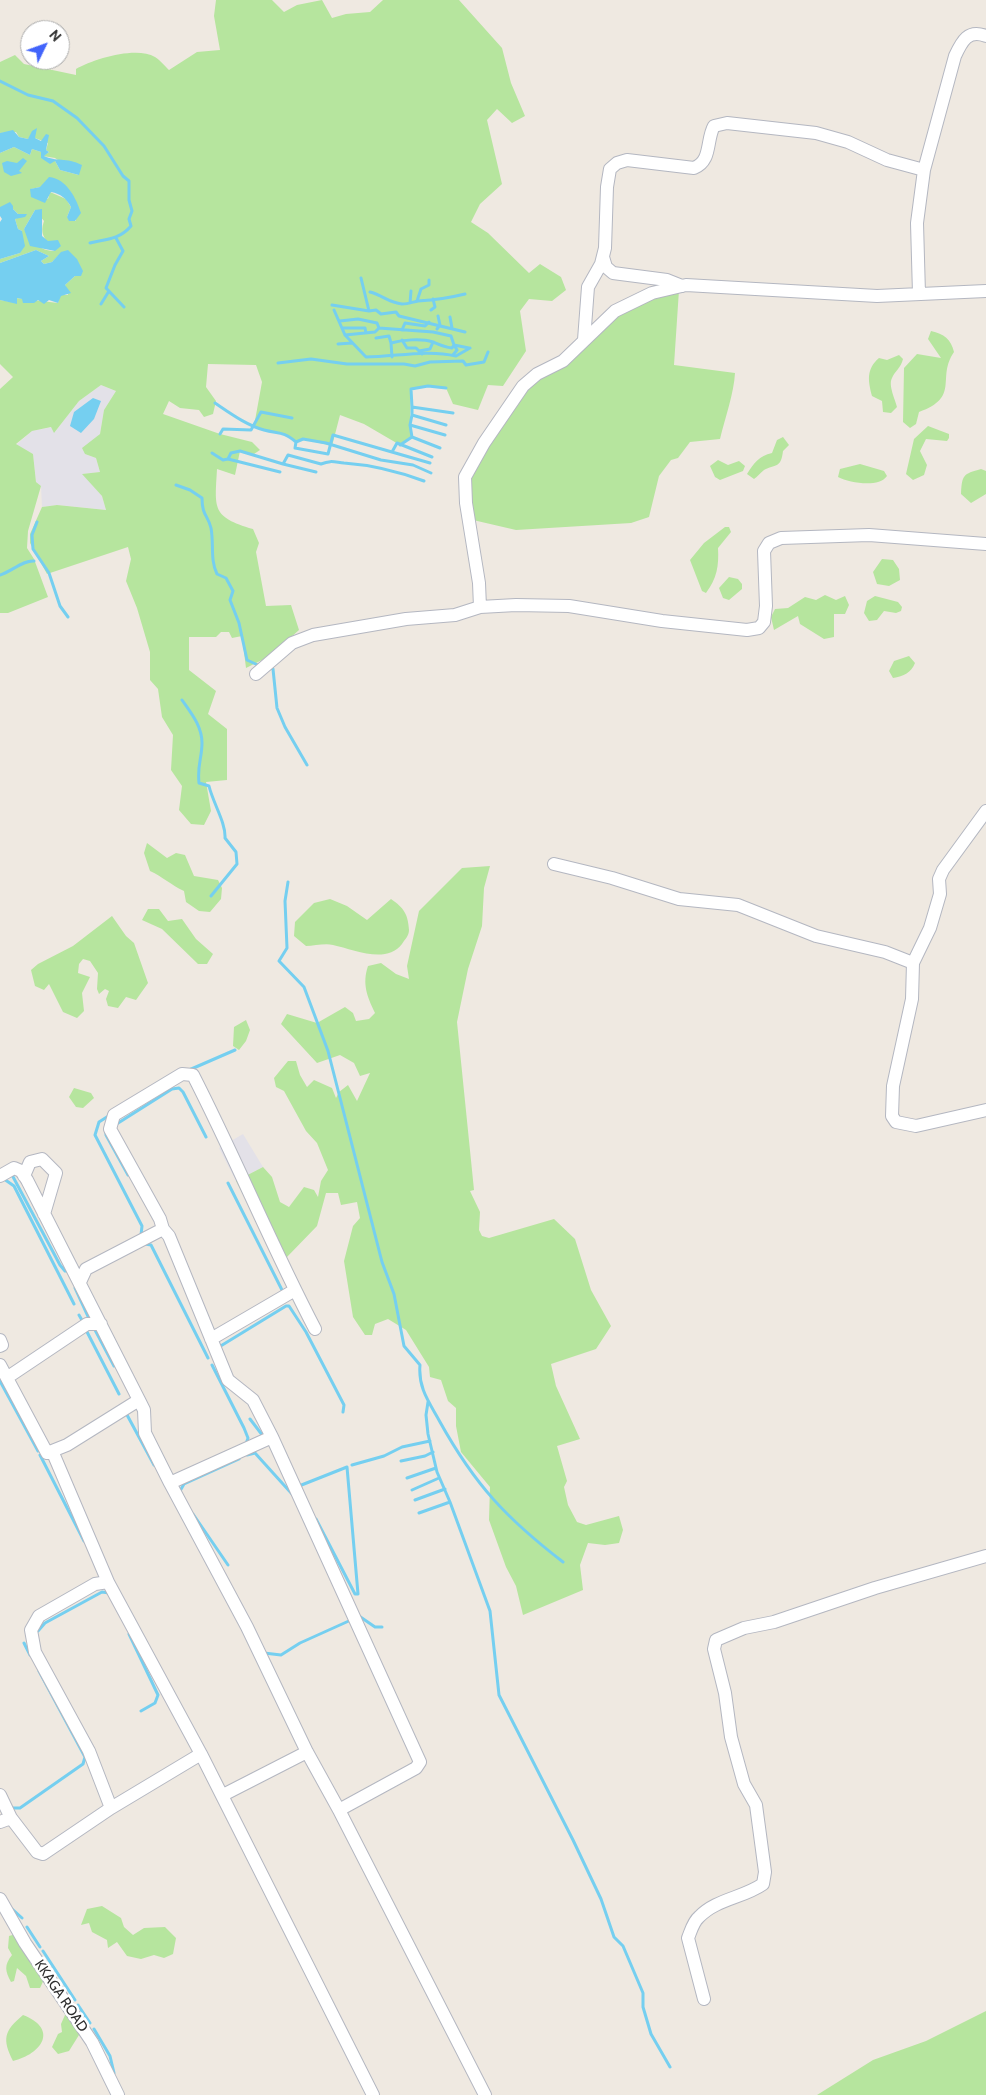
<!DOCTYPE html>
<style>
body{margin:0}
#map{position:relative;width:986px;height:2095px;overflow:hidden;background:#efe9e1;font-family:Cabin,sans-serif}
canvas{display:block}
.north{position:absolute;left:20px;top:20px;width:50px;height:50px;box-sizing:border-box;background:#fff;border:1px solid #ababab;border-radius:50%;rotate:48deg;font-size:14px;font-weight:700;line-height:20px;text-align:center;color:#2e2e2e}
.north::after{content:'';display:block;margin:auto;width:18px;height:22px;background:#4264fb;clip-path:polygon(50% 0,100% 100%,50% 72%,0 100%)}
</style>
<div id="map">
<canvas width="986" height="2095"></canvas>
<div class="north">N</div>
</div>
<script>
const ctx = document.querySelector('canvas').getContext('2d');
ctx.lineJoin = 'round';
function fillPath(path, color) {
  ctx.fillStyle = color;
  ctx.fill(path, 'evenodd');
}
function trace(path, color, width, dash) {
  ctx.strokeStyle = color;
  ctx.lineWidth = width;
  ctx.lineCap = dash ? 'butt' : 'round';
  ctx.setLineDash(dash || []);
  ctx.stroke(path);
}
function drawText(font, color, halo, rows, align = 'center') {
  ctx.font = font + ' Cabin,sans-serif';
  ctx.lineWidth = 5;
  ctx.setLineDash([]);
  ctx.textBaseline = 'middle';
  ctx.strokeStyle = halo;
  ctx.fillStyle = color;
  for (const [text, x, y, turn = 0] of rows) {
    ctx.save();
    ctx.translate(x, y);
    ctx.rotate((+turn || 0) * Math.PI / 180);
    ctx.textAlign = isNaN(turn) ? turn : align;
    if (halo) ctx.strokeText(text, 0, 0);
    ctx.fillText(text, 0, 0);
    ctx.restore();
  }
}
fillPath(new Path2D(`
 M101,385l15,6 -12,19 -4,24 -15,20 11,4 4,14 -17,2 19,22 4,14 -49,-5 -15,2 -1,-21 -5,-4 -3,-28 -17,-9 16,-14 20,-4 3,5 24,-31z
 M243,1134l20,33 -27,14 -17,-33z`), '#e3e1e8');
fillPath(new Path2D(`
 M216,0h56l12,12 13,-7 25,-5 10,18 14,-4 24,-2 13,-12h76l43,48 9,35 14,33 -13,7 -15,-14 -10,11 15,64 -22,20 -9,18 17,11 41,40 11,-9 21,13 5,13 -14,11 -23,-2 -9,12 6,40 -23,35 -15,-1 -10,25 -25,-6 -7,-16 -18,-2 -17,3 -1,36 2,12 -12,8 -36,-21 -24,-9 -8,31 -29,-7 -7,3c-15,-12 -26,-9 -42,-16l8,-44 -6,-17 -48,-1 -2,23 10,14 -3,13 -9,3 -5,-7 -19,-2 -11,-7 -6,13 57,20 32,8 8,8 -6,4 -14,-3 -5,24 -18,-6c-2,39 -6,48 36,60l6,14 -3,9 10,54 25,-1 8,25 -29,26 -24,12 -4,-32 -10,2 -3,-6h-8l-5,5h-27v33l27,21 -8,23 19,15v51l-21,2 5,29 -7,14 -13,-1 -12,-14 3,-24 -11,-16 2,-35 -11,-18 -4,-28 -8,-9v-28l-13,-44 -11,-27 5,-22 -3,-12 -81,27 -17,-31v-9l12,-27 15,-2 49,5 -4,-14 -20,-22 18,-2 -4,-14 -11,-4 -3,-6 18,-14 4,-24 12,-19 -15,-6 -22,16 -25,32 -3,-6 -19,4 -16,13 17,10 3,28 5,4 -13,45 -1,17 7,11 14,38 -40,16h-8v-224l13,-12 -13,-13v-64l17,3 -1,-5 42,5 2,-8h8l-3,-10 10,-9 -17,-20 -6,6 -8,2 -3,-3 8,-5 -13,-6 -36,13v-4l20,-6 2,-22 -4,-2 -3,-10 11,-5h-8l-5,-5 -13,-2v-54l14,-6 16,8 2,-6 9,3v6l14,3 5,9 19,5 -24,-17 -12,-2 6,-4 -3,-2 2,-7 -13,-5v-3l-7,4 -9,-2 -3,-5 -16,1v-71l15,-7 9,9 52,11v-6c18,-10 60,-23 79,-12 5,3 10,9 14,13l28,-18 23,-2 -6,-34zM40,187l31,5 5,29 -9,-4 4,-10 -5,-8 -16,-7 -2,7 -17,-10zM35,210l9,11c-5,15 2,18 11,30 -17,0 -22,-10 -31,-22z
 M679,290l-5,75 61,8c-1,20 -10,45 -15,66l-30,3 -12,16 -7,2 -12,16 -10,41 -18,6 -115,7 -43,-10 -4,-43 50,-77 21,-24 84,-67z
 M931,331c13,3 20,8 23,21 -18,26 7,45 -35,60l-3,12 -6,4 -7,-6 1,-54 13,-14 24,4 -13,-19z
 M899,355l4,4c-2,9 -8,12 -11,19 -4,7 3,21 5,29l-6,6 -8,-1 -1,-11 -10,-5c-4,-15 -6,-27 7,-38l8,2z
 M928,426l21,8v4l-2,3 -21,-2 -6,12 7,14 -3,10 -11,5 -7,-6 8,-35z
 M783,437l6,8 -6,6c-2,18 -8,13 -19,19 -4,3 -7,7 -10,9l-7,-5c7,-11 12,-18 25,-21l5,-13z
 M718,460l10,5 11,-4 6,5 -2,5 -23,9 -5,-3 -5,-11z
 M860,464l24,7 3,5c-8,12 -37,7 -49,1l2,-8z
 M981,469l5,2v23l-15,9 -10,-9c1,-19 2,-20 20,-25z
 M725,527h4l2,5 -13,16c1,18 -1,30 -12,45l-4,-2 -12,-31 14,-17z
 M882,559l11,1 6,9 1,11 -11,6 -12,-2 -4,-12z
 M729,577l9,2 4,5v5l-13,11 -6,-2 -4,-10z
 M825,595l11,5 9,-4 4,9 -4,9h-11v23l-10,2 -24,-15 -2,-8 -24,14 -3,-13 4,-8 13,-1 17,-11 11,3z
 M875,596l23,6 4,5 -1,4 -5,2 -12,-2 -7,9 -8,1 -5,-8 3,-12z
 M909,656l6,7c-4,10 -11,13 -22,15l-4,-7 5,-10z
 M147,843l20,15 9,-5 9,2 9,21 24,4 4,8 -1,11 -11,13 -11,-1 -13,-9 -2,-11c-13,-6 -21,-14 -34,-20l-6,-18z
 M490,866l-6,22 -2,38 -14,43 -11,53 17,168 -4,1 10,21 -1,18 3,6 7,2 65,-19 21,20 16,51 20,36 -15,23 -45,15 5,22 24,53 -23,7 10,35 -3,6 4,18 9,17 9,3 33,-9 4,14 -4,13 -14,2 -17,-2 -8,22 3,25 -60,25 -7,-29 -10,-19 -17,-47 1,-33 -29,-35 -5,-26v-18l-8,-7 -7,-21 -11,-3 -1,-10 -23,-37 -18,-11 -13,5 -3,11h-7l-12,-18 -9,-56 9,-35 7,-8 -3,-16 -16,3 -3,-12h-12l-9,33 -30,31 -5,12 -46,-88 27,-14 9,10 8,25 9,5 15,-20 10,3 4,7 3,-16 7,-11 -11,-27 -11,-12 -22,-40 -8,-4 -2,-9 14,-17h8l4,14 7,12 7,-7 18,8 4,10 3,-6 9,-7 9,16 13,-28 -10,3 -6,-13 -14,-8 -23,8 -36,-39 6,-10 30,9 28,-16 8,6 3,8 13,-2 6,-6c-8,-17 -13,-29 -7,-47l13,-3 15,11 13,5 -2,-13 12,-55 43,-43z
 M330,899l17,7 20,14 24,-21c13,9 17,15 18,31 0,6 -4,9 -7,14 -16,21 -49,5 -69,1 -8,-2 -19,1 -27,1l-12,-10 1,-14 19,-19z
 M148,909h11l9,12 14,-2 14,20 17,15 -6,10h-9l-36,-35 -20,-9z
 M112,916l14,20 8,7 14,40 -12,17 -10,-3 -8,11 -10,-2 -2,-7 3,-8 -4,-2 -6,5 -2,-5 1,-16 -8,-12 -7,-2 -4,5 -1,9 12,4 -8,16 2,18 -7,7 -14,-6 -14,-28 -5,6 -9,-4 -4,-16 7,-6 35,-18z
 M246,1020l4,10 -4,11 -7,9 -6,-4 1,-19z
 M74,1088l17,5 3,5 -11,10 -7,-1 -7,-10z
 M102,1906l19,12 3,9 9,8 11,-7 21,-1 11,11 -3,16 -9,4 -10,-3 -13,4 -14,-3 -10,-14 -9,6 -1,-8 -15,-8 -3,-9 -8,2 6,-16z
 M16,1934l32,37 -8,17h-10l-4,-12 -9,-8 -3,13 -3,1c-6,-11 -7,-17 1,-27l-4,-7 1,-12z
 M986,2011v84h-169l56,-35 53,-19z
 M75,2014l7,11 -3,10 -10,16 -11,3 -6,-7 6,-13 4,-2 -1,-8 4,-9z
 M23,2015c36,14 19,39 -10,46 -11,-22 -9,-30 10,-46z`), '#b6e59e');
fillPath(new Path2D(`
 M37,128l-2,10 6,3 5,-7 3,1 -3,15 3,2 -5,4c12,6 22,1 38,9l-3,10 -19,-5 -5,-9 -5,3 -9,-6v-6l-9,-3 -2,6 -16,-8 -14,6v-20l13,-3 6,7 9,2 4,-8z
 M23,158l4,3 -8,10 3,2 -11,3 -7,-4 -2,-9 5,-2 10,2z
 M49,177c18,2 27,21 32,36l-6,8h-6l-2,-4 4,-10c-5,-9 -10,-13 -20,-15l-6,11 -14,-6 -1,-8 10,-2z
 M10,202l3,4v3l5,5h9l-2,3 -10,2 3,10 4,2 3,15 -5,7 -20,6v-37l2,-3 -2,-3v-9z
 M42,209v27l6,5 10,-1 3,6 -6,5 -25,-5 -6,-17 11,-19z
 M36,250l13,6 -8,5 3,3 8,-2 9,-10 7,-2 9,9 6,12 -2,5h-6l-10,9 6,8 -10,3 -3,7 -9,-3 -5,4 -6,-4 -4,3h-11l-1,-4 -5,-1v6l-17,-4v-37z
 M93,398l8,3 -7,18 -13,14 -11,-7 4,-14z`), '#75cff0');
trace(new Path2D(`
 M0,81l28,14 25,6 24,17 27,28 19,30 6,5v19l3,11 -3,8 2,7c-12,14 -25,13 -41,17
 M116,238l7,13 -8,14 -9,23 18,19
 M361,278l8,33
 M370,292c12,3 19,11 32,12 6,0 11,-2 16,-3 16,-1 31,-3 47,-7
 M417,301l4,-12 8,-4v-5
 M410,303l1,-12
 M101,304l8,-13
 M332,305l37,6 7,-1 5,4 15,-2 3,4 66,16
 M334,310l11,25 21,22c29,0 60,-8 90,-1l14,-8
 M431,310l4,-3 -2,-8
 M450,317l2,11
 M340,321l18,-2 19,4 2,5
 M343,328h22l1,5
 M437,329l3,-4 -2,-9
 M402,330l3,-7 20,3 4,-4
 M345,335l30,-3 4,-4 54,4 18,4 3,9 15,3
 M376,338l13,-2 2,7c11,-3 30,-5 42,-1 7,3 11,5 19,6l2,-3 3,5 -4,5
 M402,340l5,8h9l6,6
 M391,343l1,14
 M338,344l14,-1
 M419,351l11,-2 3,-7
 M278,363l33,-4 36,5h57l11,2 15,-4 33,-1 3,4 18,-3 4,-10
 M215,403c15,10 31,22 49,27 15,4 19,1 32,12l7,-3 23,4 55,17 32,5 18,8
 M412,407l-1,-18 17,-3 18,2
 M412,415v-8l41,6
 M410,425l2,-10 34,10
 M220,434l3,-5 28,1 10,-18 31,6
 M412,437l-2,-12 35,10
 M296,442l-1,6 33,6 5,-19 97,28
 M400,445l12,-8 28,11
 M392,452l5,-9 35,14
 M212,453l11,7 5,-1 3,-6 9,-2 43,13 5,-9 33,9c10,-4 13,-2 23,-1 29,2 53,8 80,18
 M228,459l52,13
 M283,464l33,8
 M176,485l14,5 12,8c0,18 6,17 9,30 3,16 -1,32 6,46l9,4 7,13 -3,9 9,23 8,37 13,6
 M37,522l-5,13 1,14 16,24 11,33 8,11
 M0,575c11,-3 23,-15 34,-14
 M268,667l5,2 4,39 8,19 22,38
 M182,700c9,13 20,26 20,43 0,15 -5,22 -3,40l10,3c4,17 17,37 16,52l11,14 1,12 -26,32
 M288,882l-3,19 2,47 -8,13 25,26 24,64 54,211 12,32 10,52 16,19c-2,23 9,37 20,57 35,63 66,96 123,140
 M189,1070l46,-20
 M110,1115l-11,7 -4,13 47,91 -1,9
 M115,1125l57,-36 7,-1 4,4 23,45
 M106,1132v3l22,40
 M11,1173l49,92 5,6h4
 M4,1179l10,7 60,118
 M228,1183l55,109
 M145,1244l6,1 57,113
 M75,1288l15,33
 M79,1315l4,7
 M85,1328l34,66
 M94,1328l20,38
 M219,1347l67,-41h3l17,26 38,73 -1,7
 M212,1365l32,63 4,10 -2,6
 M0,1381l38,70
 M428,1402l-2,13 2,19 9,38 13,30 40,109 9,84 74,145 28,59 13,38 9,9 20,47v14l8,27 19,33
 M126,1413l28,52
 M250,1419l13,17
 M40,1455l44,86
 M247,1455l8,-2 37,41
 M401,1461l24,-5 8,-4
 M352,1465l32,-9 18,-9 28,-6
 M407,1478l29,-10
 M299,1486l48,-19 11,127h-3l-39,-75
 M412,1490l27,-12
 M180,1491l4,-7 55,-25
 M415,1500l30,-11
 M419,1513l31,-11
 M193,1514l35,51
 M359,1616l16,11h7
 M38,1631l7,-8 57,-31 7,1
 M129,1634l29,61 -3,8 -14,8
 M24,1643l6,12
 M264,1653l17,2 19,-12 51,-23
 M10,1808h10l63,-44 2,-7 -46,-86
 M11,1908l11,10
 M27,1927l13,20
 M43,1951l32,49
 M78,2005l12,18
 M94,2029l16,27 4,17`), '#75cff0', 3);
const minor = new Path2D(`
 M603,257l3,10 7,6 54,7 15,6
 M919,294l-2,-71 7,-53 31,-114c7,-15 13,-27 31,-20
 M584,340l4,-53 13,-23 4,-16 2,-61 3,-18 7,-6 10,-3 67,8c18,-7 12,-28 20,-42l13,-3 89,10 32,9 39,18 37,10
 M480,607l-1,-24 -13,-80 -1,-26 19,-34 39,-57 14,-12 26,-13 52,-50 37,-18 34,-8 191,11 109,-5
 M256,674l36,-31 21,-8 93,-16 49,-4 25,-8 36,-2 53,1 93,15 85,9 12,-2 5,-6 2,-16 -2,-55 5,-8 12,-5 88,-3 117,9
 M986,811l-43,59 -4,9 1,15 -10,34 -17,35 -1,36 -19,87 -1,30 4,6 20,4 70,-16
 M554,864l58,14 67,21 59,6 78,31 69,16 28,11
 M0,1176l14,-8 7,3 6,9 112,220 -72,45 -20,8
 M24,1176l6,-14 12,-3 14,14 -12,41
 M163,1229l-3,-10 -50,-90 4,-14 68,-41 11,1c43,84 78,170 122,254
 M80,1282l6,-13 77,-40 6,7 59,144 25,20 19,37 148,325 -4,6 -77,42
 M211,1339l84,-49
 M0,1340l2,5 -2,1
 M0,1365l47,88h6l55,129 -13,2 -56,32 -8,14 4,22 54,99 22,57 -68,46 -6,-2 -26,-34
 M8,1377l79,-53h14
 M139,1400l5,10 1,23 25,50 77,144 60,125 32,58 146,285
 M170,1483l102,-46
 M108,1582l93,172 -90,54
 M201,1754l172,341
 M0,1795l11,23 -11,4
 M223,1795l84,-43
 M0,1899l25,44 67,99 26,53
 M704,1999l-16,-61c3,-7 5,-16 11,-21 17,-18 44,-19 64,-33l2,-12 -9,-67 -12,-21 -13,-47 -6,-44 -11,-44 2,-9 28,-12 30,-6 101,-34 111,-32`);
trace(minor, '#b4b7c1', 14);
trace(minor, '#fff', 12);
drawText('14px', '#2e2e2e', '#fff', [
 ["KKAGA ROAD",61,1996,56]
]);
</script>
